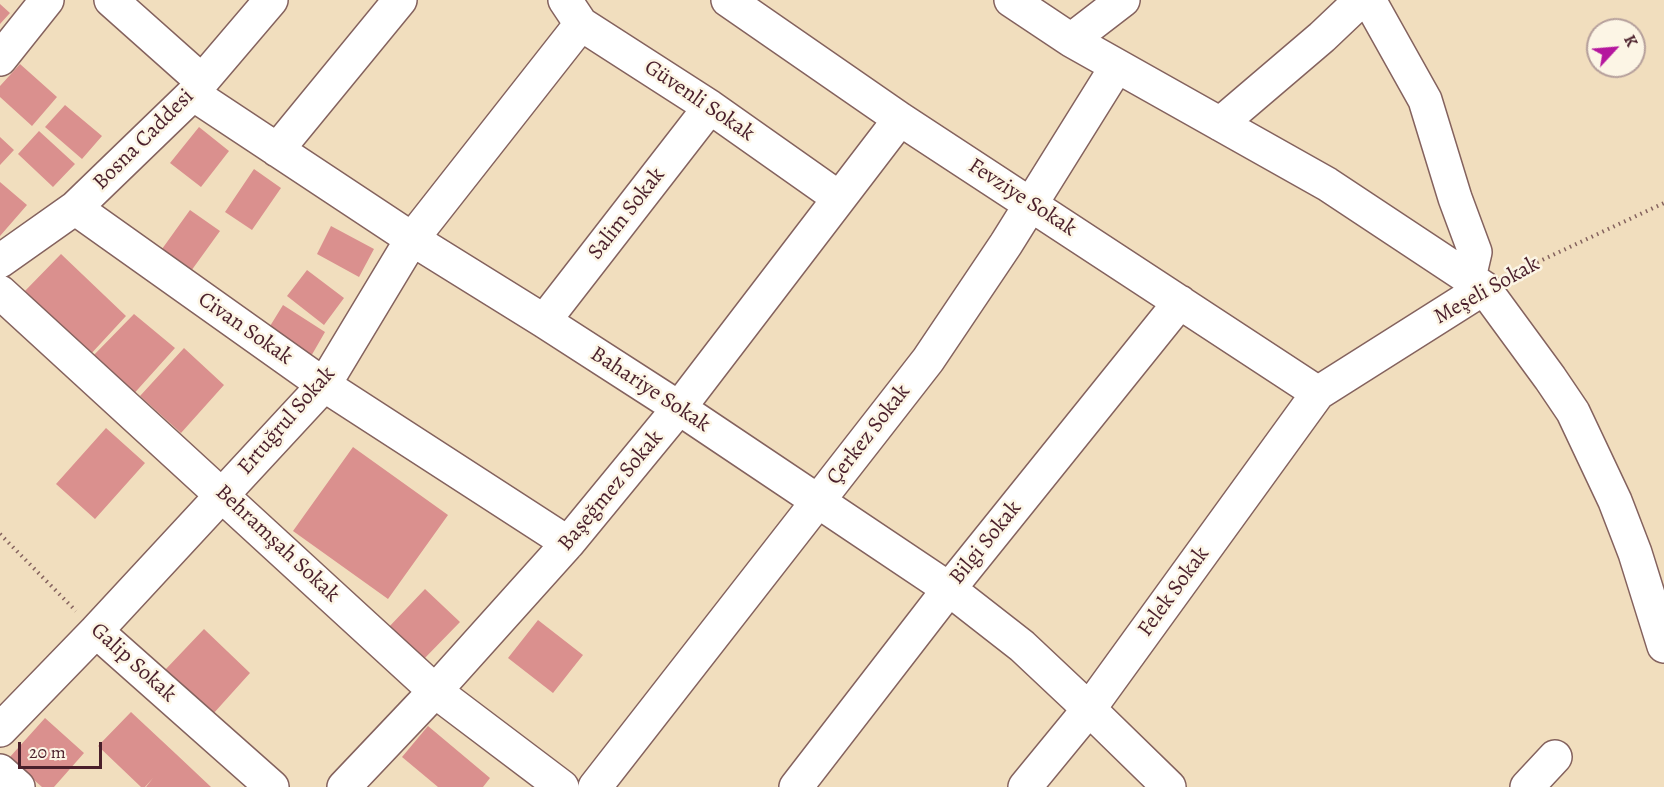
<!DOCTYPE html>
<meta charset="utf-8">
<style>
body{margin:0}
#map{position:relative;width:1664px;height:787px;overflow:hidden;background:#f1debe;font-family:Alegreya,serif}
canvas{display:block}
.north{position:absolute;left:1586px;top:18px;width:60px;height:60px;box-sizing:border-box;background:#fcf5e5;border:2px solid #b59f9b;border-radius:50%;rotate:64deg;font-size:16px;font-weight:700;line-height:24px;text-align:center;color:#4a1f2b}
.north::after{content:'';display:block;margin:auto;width:21px;height:27px;background:#b5179e;clip-path:polygon(50% 0,100% 100%,50% 72%,0 100%)}
.scale{position:absolute;left:18px;top:742px;width:84px;height:27px;box-sizing:border-box;border:3px solid #4a1f2b;border-top:0;padding-left:8px;font-size:18px;line-height:21px;white-space:nowrap;color:#4a1f2b;-webkit-text-stroke:4px #fcf5e5;paint-order:stroke}
</style>
<div id="map">
<canvas width="1664" height="787"></canvas>
<div class="north">K</div>
<div class="scale">20 m</div>
</div>
<script>
const ctx = document.querySelector('canvas').getContext('2d');
ctx.lineJoin = 'round';
function fillPath(path, color) {
  ctx.fillStyle = color;
  ctx.fill(path, 'evenodd');
}
function trace(path, color, width, dash) {
  ctx.strokeStyle = color;
  ctx.lineWidth = width;
  ctx.lineCap = dash ? 'butt' : 'round';
  ctx.setLineDash(dash || []);
  ctx.stroke(path);
}
function drawText(font, color, halo, rows, align = 'center') {
  ctx.font = font + ' Alegreya,serif';
  ctx.lineWidth = 5;
  ctx.setLineDash([]);
  ctx.textBaseline = 'middle';
  ctx.strokeStyle = halo;
  ctx.fillStyle = color;
  for (const [text, x, y, turn = 0] of rows) {
    ctx.save();
    ctx.translate(x, y);
    ctx.rotate((+turn || 0) * Math.PI / 180);
    ctx.textAlign = isNaN(turn) ? turn : align;
    if (halo) ctx.strokeText(text, 0, 0);
    ctx.fillText(text, 0, 0);
    ctx.restore();
  }
}
fillPath(new Path2D(`
 M0,4l10,9 -10,11z
 M20,64l37,33 -25,29 -32,-29v-11z
 M65,105l37,31 -20,23 -37,-32z
 M199,127l30,24 -28,36 -31,-24z
 M39,131l36,33 -22,23 -35,-33z
 M0,137l14,13 -14,15z
 M254,169l27,19 -29,42 -27,-18z
 M0,182l27,23 -27,31z
 M190,210l30,21 -34,47 -29,-22z
 M331,226l43,23 -15,28 -42,-23z
 M61,254l65,62 -37,40 -66,-63z
 M307,270l37,28 -20,27 -37,-29z
 M283,305l42,27 -15,26 -43,-27z
 M134,314l41,34 -45,50 -40,-39z
 M184,348l40,37 -43,48 -41,-37z
 M106,428l39,35 -50,56 -39,-35z
 M353,447l95,68 -60,84 -95,-68z
 M425,589l35,33 -39,40 -34,-33z
 M538,620l45,35 -30,38 -45,-35z
 M204,629l46,44 -37,41 -48,-44z
 M131,712l45,42 35,33h-65l7,-9 -8,9h-4l-43,-41z
 M45,718l39,35 -30,34h-12l-33,-29z
 M428,726l62,52 -7,9h-45l-36,-30z`), '#da908e');
const minor = new Path2D(`
 M111,0l91,81
 M565,0l16,24 129,83 129,91
 M728,0l172,119 418,274
 M1011,0l60,40 256,144 157,104 66,90 23,34 42,89 20,52 29,93
 M1369,0l56,100 30,98 20,54 -6,26
 M1071,40l52,-40
 M0,59l47,-59
 M193,94l219,145 132,82 135,87 270,181 73,57 67,63 80,78
 M1220,124l102,-87 39,-37
 M277,150l123,-150
 M75,208l249,177 244,158
 M0,261l75,-53 118,-114 9,-13 69,-81
 M0,292l435,399 127,96
 M544,321l166,-214
 M96,631l176,156
 M0,730l96,-99 228,-246 88,-146 169,-215
 M0,771l18,16
 M344,787l91,-96 133,-148 111,-135 221,-289
 M595,787l333,-427 78,-116 111,-178
 M796,787l153,-198 231,-287
 M1025,787l64,-78 229,-316 166,-105
 M1527,787l28,-30`);
trace(minor, '#84625e', 36);
trace(new Path2D(`
 M1510,275l154,-72
 M0,534l76,77`), '#84625e', 4, [1.5, 4.5]);
trace(minor, '#fff', 33);
drawText('22px', '#4a1f2b', '#fcf5e5', [
 ["Güvenli Sokak",699,101,34],
 ["Bosna Caddesi",144,140,-45],
 ["Fevziye Sokak",1022,198,33],
 ["Salim Sokak",627,214,-52],
 ["Meşeli Sokak",1487,291,-29],
 ["Civan Sokak",245,329,35],
 ["Bahariye Sokak",650,390,33],
 ["Ertuğrul Sokak",287,421,-49],
 ["Çerkez Sokak",869,435,-52],
 ["Başeğmez Sokak",611,491,-50],
 ["Bilgi Sokak",986,543,-51],
 ["Behramşah Sokak",277,544,43],
 ["Felek Sokak",1174,592,-54],
 ["Galip Sokak",133,663,42]
]);
</script>
